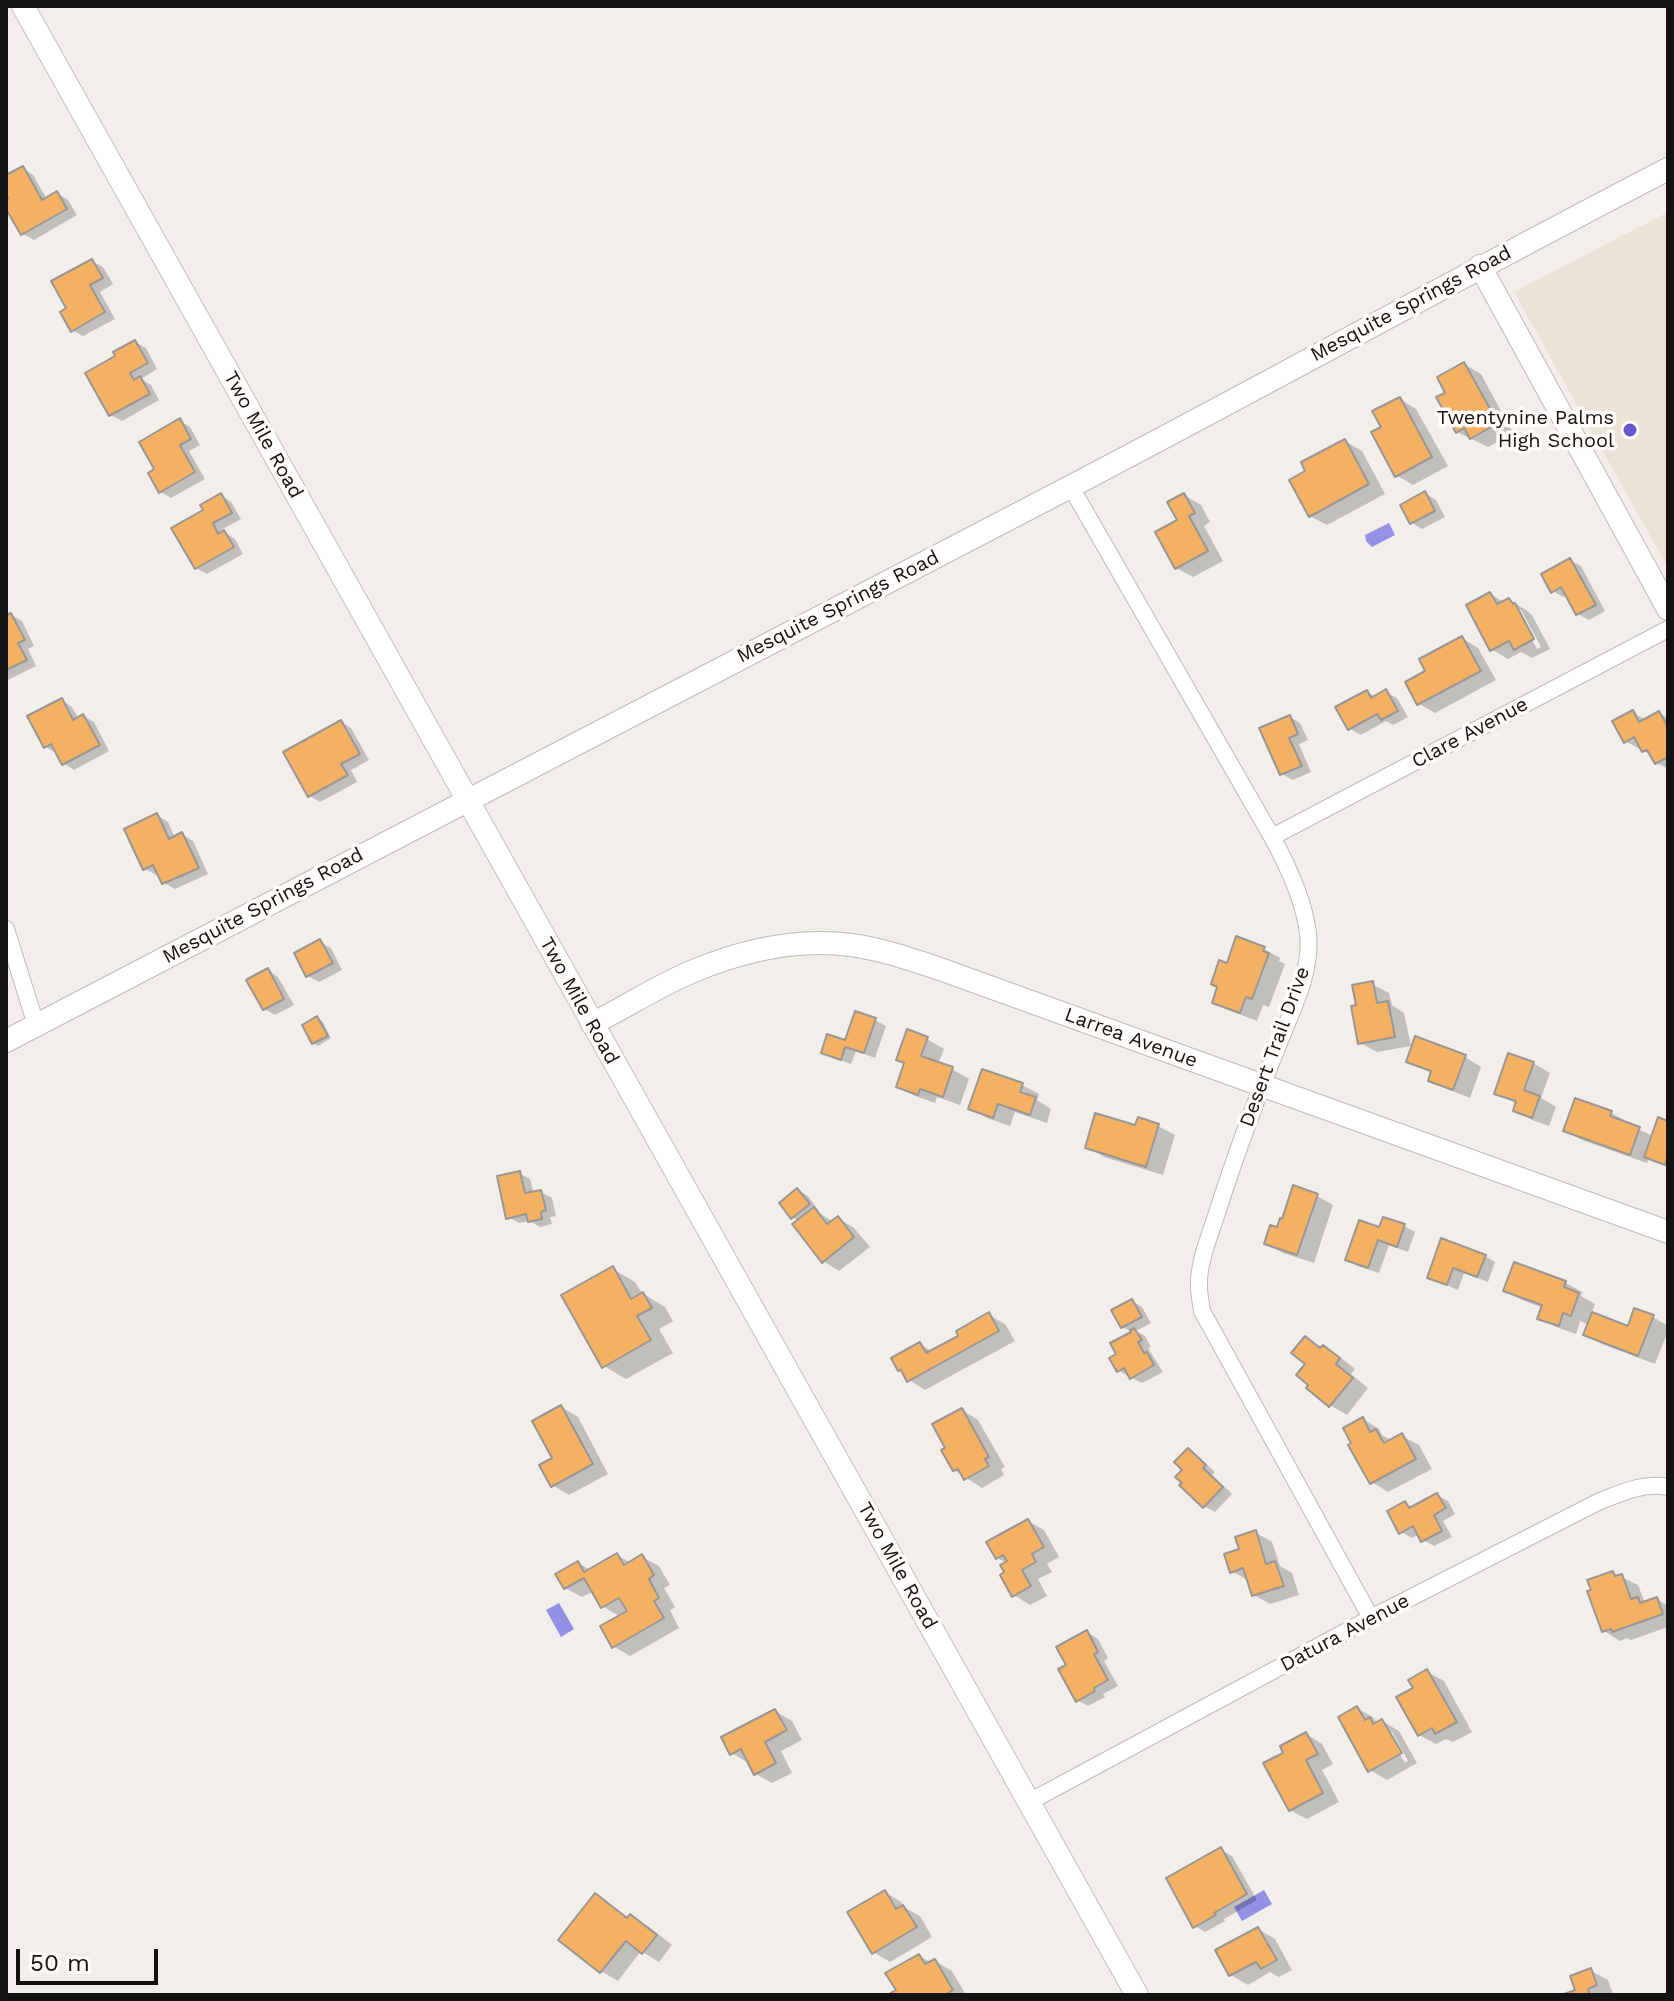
<!DOCTYPE html>
<style>
body{margin:0}
#map{position:relative;width:1674px;height:2001px;overflow:hidden;background:#f2efeb;font-family:"Work Sans",sans-serif}
canvas{display:block}
.frame{position:absolute;inset:0;border:8px solid #131211;pointer-events:none}
.scale{position:absolute;left:16px;top:1949px;width:142px;height:36px;box-sizing:border-box;border:4px solid #131211;border-top:0;padding-left:10px;font-size:24px;line-height:28px;white-space:nowrap;color:#131211;-webkit-text-stroke:6px #fffcf9;paint-order:stroke}
</style>
<div id="map">
<canvas width="1674" height="2001"></canvas>
<div class="frame"></div>
<div class="scale">50 m</div>
</div>
<script>
const ctx = document.querySelector('canvas').getContext('2d');
ctx.lineJoin = 'round';
function fillPath(path, color) {
  ctx.fillStyle = color;
  ctx.fill(path, 'evenodd');
}
function trace(path, color, width, dash) {
  ctx.strokeStyle = color;
  ctx.lineWidth = width;
  ctx.lineCap = dash ? 'butt' : 'round';
  ctx.setLineDash(dash || []);
  ctx.stroke(path);
}
function drawText(font, color, halo, rows, align = 'center') {
  ctx.font = font + ' "Work Sans",sans-serif';
  ctx.lineWidth = 7;
  ctx.setLineDash([]);
  ctx.textBaseline = 'middle';
  ctx.strokeStyle = halo;
  ctx.fillStyle = color;
  for (const [text, x, y, turn = 0] of rows) {
    ctx.save();
    ctx.translate(x, y);
    ctx.rotate((+turn || 0) * Math.PI / 180);
    ctx.textAlign = isNaN(turn) ? turn : align;
    if (halo) ctx.strokeText(text, 0, 0);
    ctx.fillText(text, 0, 0);
    ctx.restore();
  }
}
fillPath(new Path2D(`
 M1668,212v356l-154,-276z`), '#ebe2d8');
fillPath(new Path2D(`
 M1389,523l6,12 -23,12 -6,-6 -1,-6z
 M559,1603l15,26 -13,8 -15,-27z
 M1264,1890l8,14 -30,17 -8,-14z`), '#9391e5');
fillPath(new Path2D(`
 M23,168l10,7 14,24 10,-6 11,7 9,15 -43,25 -11,-6 -17,-29v-3l5,-3 -5,-9v-12z
 M92,261l11,6 10,17 -13,8 15,27 -32,17 -11,-6 -3,-21z
 M135,342l11,6 11,21 -16,10 10,6 8,15 -37,21 -11,-6 7,-58z
 M1464,364l17,10 32,59 -25,14 -31,-15 -10,-38z
 M1400,399l16,10 32,57 -35,19 -17,-10z
 M180,421l10,6 10,18 -11,6 16,28 -34,19 -10,-6 -4,-22z
 M1345,441l17,10 23,43 -58,31 -17,-9 -2,-44z
 M1425,493l11,7 9,17 -23,12 -10,-6z
 M221,495l10,7 10,17 -20,11 14,9 8,15 -36,20 -11,-6 9,-57z
 M1184,495l17,10 9,17 -6,4 19,35 -30,16 -17,-9 4,-47z
 M1570,560l11,6 24,45 -16,9 -11,-6 -10,-19 -5,2 -10,-6z
 M1490,594l14,8 5,-2 17,10 6,5 18,34 -18,9 -11,-6 -13,7 -17,-10zM1516,610h5l20,37 -4,2z
 M11,615l11,6 12,25 -6,3 8,17 -30,15v-63z
 M1462,638l16,10 18,32 -61,33 -17,-10 10,-31z
 M1367,692l9,5 10,-5 11,6 11,19 -15,8 -7,-4 -25,14 -11,-6 -12,-21z
 M62,700l10,7 7,12 4,-3 11,6 15,29 -35,19 -11,-7 -7,-10 -11,-6z
 M1633,713l13,7 13,-7 9,5v51l-11,-6 -4,-7 -28,-15z
 M1290,717l10,6 8,17 -9,4 12,28 -18,8 -11,-6z
 M341,722l10,6 18,32 -18,10 6,12 -37,20 -10,-6z
 M157,815l11,7 7,16 7,-4 11,7 15,33 -33,15 -11,-6 -5,-10 -3,2 -11,-6z
 M320,942l11,6 11,22 -23,12 -11,-6z
 M1264,949l16,9 -1,3 6,3 -16,43 -6,-2 -6,16 -26,-10 -17,-9 14,-37z
 M268,970l10,7 16,28 -19,10 -11,-6z
 M1372,984l17,9 3,12 12,8 7,33 -34,6 -17,-9 -2,-37z
 M856,1013l19,7 11,6 -11,32 -19,-7 -5,13 -17,-6 -11,-6 23,-9z
 M317,1019l5,2 9,17 -13,8 -5,-3z
 M908,1032l19,7 17,10 -6,15 14,5 17,10 -9,26 -23,-8 -2,6 -20,-7 -17,-10 8,-22z
 M1465,1057l16,10 -11,31 -23,-9 -17,-9 2,-7 -24,-12z
 M1533,1063l17,10 -9,25 15,9 -7,19 -17,-6 -17,-10 2,-6 -21,-11z
 M1022,1085l17,9 -2,6 14,9 -4,14 -32,-11 -5,14 -23,-8 -16,-10z
 M1576,1100l35,13 17,9 -1,2 26,12 15,-13v44l-19,-9 -2,5 -65,-23 -17,-9z
 M1158,1126l17,9 -12,40 -59,-18 -16,-10 49,-19z
 M519,1173l11,6 4,15 7,-2 11,6 4,18 -6,1 2,7 -12,3 -10,-6 -11,2 -11,-6z
 M798,1190l10,6 11,15 -1,1 15,10 5,-4 16,10 16,19 -31,24 -16,-10 -24,-40 -7,-4z
 M1317,1196l16,9 -19,58 -31,-10 -17,-10z
 M1404,1226l11,6 -7,20 -19,-7 -10,28 -21,-7 -10,-6 33,-30z
 M1442,1241l43,15 10,6 -7,20 -24,-9 -6,17 -29,-13z
 M1515,1264l51,19 16,9 -1,4 14,8 -4,10 38,15 24,-12 15,9v5l-13,33 -53,-20 -16,-10 3,-9 -9,-4 -4,13 -20,-7 -16,-9 3,-10 -21,-8 -17,-10z
 M613,1269l22,13 7,11 23,14 8,14 -14,8 14,24 -47,26 -22,-13z
 M1132,1301l10,6 9,16 -15,8 9,5 6,11 -3,1 15,24 -21,11 -23,-12v-16l15,-22 -12,-6z
 M989,1315l16,9 10,17 -90,49 -16,-10 -5,-8 -4,-2 20,-26 13,8 28,-16z
 M1305,1338l35,19 15,12 -4,5 17,14 -21,27 -17,-10 -22,-41z
 M561,1407l17,10 30,57 -39,21 -17,-10z
 M962,1410l16,10 27,47 -4,2 3,6 -22,13 -28,-18 -6,-21z
 M1363,1419l16,10 3,6 11,6 9,-5 17,9 13,24 -44,23 -16,-10z
 M1188,1450l11,7 16,15 -3,3 20,19 -17,18 -11,-6z
 M1437,1495l11,6 7,13 -12,7 9,16 -18,9 -11,-6 -3,-6 -8,4 -11,-6 4,-29 9,5z
 M1028,1521l16,9 15,27 -12,7 5,8 -14,7 9,17 -17,9 -16,-10 -7,-22v-10l-10,-5z
 M1255,1532l17,10 8,24 12,7 7,22 -29,9 -16,-9 -5,-14 -17,-10 9,-20z
 M617,1555l14,8 11,-6 17,9 11,19 -6,3 11,19 -5,3 9,18 -49,28 -17,-10 8,-29 -19,-11 -8,-15 -12,6 -17,-9 13,-25 12,7z
 M1613,1573l25,12 7,18 12,-4 11,7v21l-37,13 -4,-2 -7,3 -16,-10z
 M1087,1632l11,7 10,19 -4,3 14,25 -15,8 2,3 -17,9 -11,-6 -8,-34z
 M1427,1672l17,9 28,51 -19,10 -7,-3 -10,5 -17,-9z
 M1357,1708l17,10 3,6 5,-3 17,10 18,32 -30,17 -17,-10zM1387,1732h5l16,29 -3,2z
 M775,1711l17,10 10,19 -21,11 11,22 -20,10 -16,-9 -8,-11 -16,-10z
 M1306,1734l16,10 11,20 -11,6 17,32 -32,17 -17,-9 -4,-56z
 M1221,1850l11,6 25,44 -33,19 1,2 -20,11 -10,-6z
 M885,1892l16,10 4,6 15,8 12,21 -42,25 -17,-10z
 M596,1896l16,10 17,13 2,-3 17,10 24,19 -13,17 -18,-11 -23,30 -17,-10 -40,-31z
 M1258,1929l17,10 17,31 -13,7 -9,-5 -22,13 -17,-10z
 M919,1956l13,7 3,-2 17,10 14,24h-75l7,-4z
 M1591,1971l17,9 5,14 -47,1 11,-4z`), '#0003');
const building = new Path2D(`
 M23,166l19,34 15,-9 10,18 -46,26 -15,-26v-9l2,-2 -2,-4v-19z
 M92,259l11,19 -13,7 15,27 -34,20 -11,-20 6,-4 -15,-27z
 M135,340l13,23 -18,10 4,7 6,-4 10,18 -41,22 -24,-43 30,-17 -2,-4z
 M1464,362l34,61 -28,16 -6,-11 -8,5 -20,-36 9,-4 -8,-16z
 M1400,397l32,60 -37,20 -24,-45 10,-5 -9,-16z
 M180,418l11,21 -11,6 15,27 -36,21 -11,-20 6,-4 -15,-27z
 M1345,439l24,45 -60,33 -20,-37 16,-9 -4,-9z
 M1425,491l10,20 -25,13 -10,-19z
 M221,493l11,20 -19,10 5,11 6,-4 10,17 -39,22 -24,-41 32,-18 -3,-5z
 M1184,493l11,20 -6,3 19,35 -33,18 -20,-37 22,-12 -10,-18z
 M1570,558l26,47 -20,10 -15,-28 -10,6 -10,-19z
 M1490,592l7,12 12,-6 4,6 2,-1 19,36 -20,11 -5,-9 -19,10 -24,-46z
 M11,613l14,27 -7,3 9,17 -21,10v-55z
 M1462,636l19,35 -64,34 -12,-23 20,-11 -6,-12z
 M1386,689l12,22 -17,9 -4,-6 -29,16 -13,-23 32,-17 4,8z
 M62,698l11,22 10,-6 17,31 -38,20 -11,-21 -7,4 -17,-32z
 M1633,710l6,12 20,-11 9,16v30l-13,7 -8,-14 -5,2 -8,-15 -10,6 -12,-22z
 M1290,715l8,19 -9,4 13,28 -22,9 -21,-47z
 M341,720l19,34 -19,10 7,11 -40,22 -25,-45z
 M157,813l12,26 13,-7 17,36 -37,16 -9,-19 -10,5 -19,-41z
 M1236,936l29,11 -2,4 6,2 -17,46 -6,-2 -6,16 -28,-10 5,-16 -6,-3 8,-24 8,3z
 M320,939l13,24 -27,14 -12,-24z
 M268,968l16,31 -21,11 -17,-30z
 M1373,981l4,22 11,-2 7,36 -37,7 -7,-38 5,-1 -4,-20z
 M855,1011l21,7 -12,35 -19,-6 -4,13 -20,-7 6,-19 18,6z
 M317,1016l11,20 -16,8 -10,-19z
 M907,1029l21,8 -7,19 32,11 -10,30 -23,-8 -2,6 -22,-8 8,-24 -8,-3z
 M1415,1036l51,19 -13,35 -25,-9 3,-10 -25,-9z
 M1508,1053l26,9 -10,28 16,6 -8,22 -19,-7 3,-10 -22,-7z
 M982,1069l41,14 -3,9 16,5 -6,18 -32,-11 -5,14 -25,-9z
 M1575,1098l37,13 -2,5 30,11 -10,28 -67,-24z
 M1095,1113l40,12 3,-8 21,7 -13,43 -61,-19z
 M1658,1117l10,4v35l-3,9 -21,-8z
 M520,1171l5,22 16,-3 5,20 -5,2 1,7 -14,3 -2,-8 -20,5 -9,-43z
 M1293,1185l25,9 -21,61 -33,-11 6,-19 7,2 3,-9 2,1z
 M797,1188l13,16 -19,15 -12,-16z
 M814,1207l13,17 11,-8 16,21 -32,26 -30,-39z
 M1383,1217l22,7 -8,23 -19,-7 -10,28 -23,-8 14,-40 20,7z
 M1441,1238l45,17 -9,22 -24,-9 -6,17 -20,-7z
 M1514,1262l52,19 -2,6 15,6 -8,23 -8,-3 -4,13 -22,-7 5,-14 -39,-14z
 M613,1266l18,33 12,-7 9,16 -15,8 14,24 -49,28 -41,-73z
 M1132,1299l10,18 -21,11 -10,-18z
 M1634,1308l20,7 -16,41 -55,-21 9,-23 36,14z
 M989,1312l10,19 -92,51 -6,-12 -3,1 -7,-13 29,-16 6,11 32,-17 -2,-5z
 M1134,1328l8,12 -4,2 6,11 3,-1 7,13 -24,14 -6,-11 -7,4 -8,-14 7,-4 -6,-11 21,-11 -1,-2z
 M1305,1336l15,12 3,-3 17,13 -4,6 17,14 -24,29 -23,-19 2,-3 -12,-10 9,-11 -14,-11z
 M561,1405l32,59 -42,23 -12,-22 13,-7 -20,-37z
 M962,1408l27,49 -4,2 4,7 -25,14 -6,-11 -5,2 -12,-21 4,-2 -13,-24z
 M1363,1417l7,15 6,-3 8,14 18,-10 14,26 -46,25 -22,-39 3,-2 -8,-15z
 M1188,1448l18,17 -3,3 20,19 -20,21 -24,-23 3,-2 -7,-6 7,-7 -8,-8z
 M1437,1493l9,15 -12,7 8,16 -21,11 -8,-16 -14,8 -12,-23 18,-10 4,7z
 M1028,1519l16,28 -12,7 4,8 -14,8 9,16 -19,11 -12,-22 4,-3 -4,-7 7,-4 -4,-6 -7,4 -10,-17z
 M1256,1530l10,34 9,-3 9,25 -32,10 -9,-28 -13,5 -6,-19 15,-5 -4,-12z
 M617,1553l7,12 18,-11 12,21 -5,4 10,19 -5,3 10,17 -52,30 -12,-22 27,-15 -8,-13 -18,10 -17,-30 -20,11 -9,-15 23,-13 6,11z
 M1613,1571l2,5 7,-2 9,25 7,-2 2,6 17,-6 6,17 -51,18 -1,-3 -9,3 -15,-41 4,-1 -4,-10z
 M1087,1630l11,22 -4,2 14,26 -14,8 1,3 -19,11 -18,-33 8,-4 -10,-18z
 M1427,1669l30,53 -22,12 -3,-6 -14,8 -22,-39 17,-9 -5,-8z
 M1357,1706l8,14 5,-3 3,7 9,-5 20,34 -34,19 -30,-55z
 M775,1709l12,21 -22,12 11,21 -22,12 -13,-26 -11,6 -9,-18z
 M1306,1732l12,22 -12,6 17,33 -34,18 -26,-48 20,-10 -3,-7z
 M1221,1847l26,47 -33,19 2,2 -23,13 -27,-50z
 M885,1890l11,19 7,-4 14,22 -45,27 -25,-42z
 M595,1893l32,25 3,-4 27,21 -15,19 -16,-13 -26,32 -42,-33z
 M1258,1927l19,33 -16,9 -5,-7 -27,14 -14,-26z
 M919,1954l6,10 10,-5 18,31 -8,5h-58l9,-5 -11,-17z
 M1591,1968l6,17 -9,4 2,6h-29l14,-5 -5,-14z`);
fillPath(building, '#f4b164');
trace(building, '#999693', 2);
const street = new Path2D(`
 M1071,487l201,350c16,29 32,63 36,96 4,37 -14,73 -27,105 -24,59 -46,118 -65,178 -7,22 -18,47 -17,71 0,7 2,16 3,24l169,307
 M1272,837l396,-208
 M6,929l30,96
 M1029,1802l342,-184 227,-116c23,-9 45,-20 70,-15`);
const secondary = new Path2D(`
 M23,6l1114,1989
 M1480,266l188,343
 M592,1024c32,-16 64,-37 97,-51 51,-22 107,-35 162,-28 30,4 59,14 89,24l728,263
 M6,1041c353,-187 709,-368 1062,-553 201,-105 399,-215 600,-319`);
trace(street, '#bebab7', 18);
trace(secondary, '#bebab7', 24);
trace(street, '#fff', 16);
trace(secondary, '#fff', 22);
for (const [x, y, r, color] of [
 [1630,430,8,"#6758d2"]
]) {
  const dot = new Path2D();
  dot.arc(x, y, r, 0, 2 * Math.PI);
  ctx.fillStyle = color;
  ctx.fill(dot);
  trace(dot, '#fffcf9', 3);
}
drawText('20px', '#131211', '#fffcf9', [
 ["Mesquite Springs Road",1411,304,-28],
 ["Two Mile Road",263,435,61],
 ["Mesquite Springs Road",838,607,-27],
 ["Clare Avenue",1470,733,-28],
 ["Mesquite Springs Road",263,906,-28],
 ["Two Mile Road",579,1001,61],
 ["Larrea Avenue",1131,1038,20],
 ["Desert Trail Drive",1275,1047,-70],
 ["Two Mile Road",897,1566,61],
 ["Datura Avenue",1345,1633,-28]
]);
drawText('20px', '#131211', '#fffcf9', [
 ["Twentynine Palms",1614,418],
 ["High School",1614,441]
], 'right');
</script>
